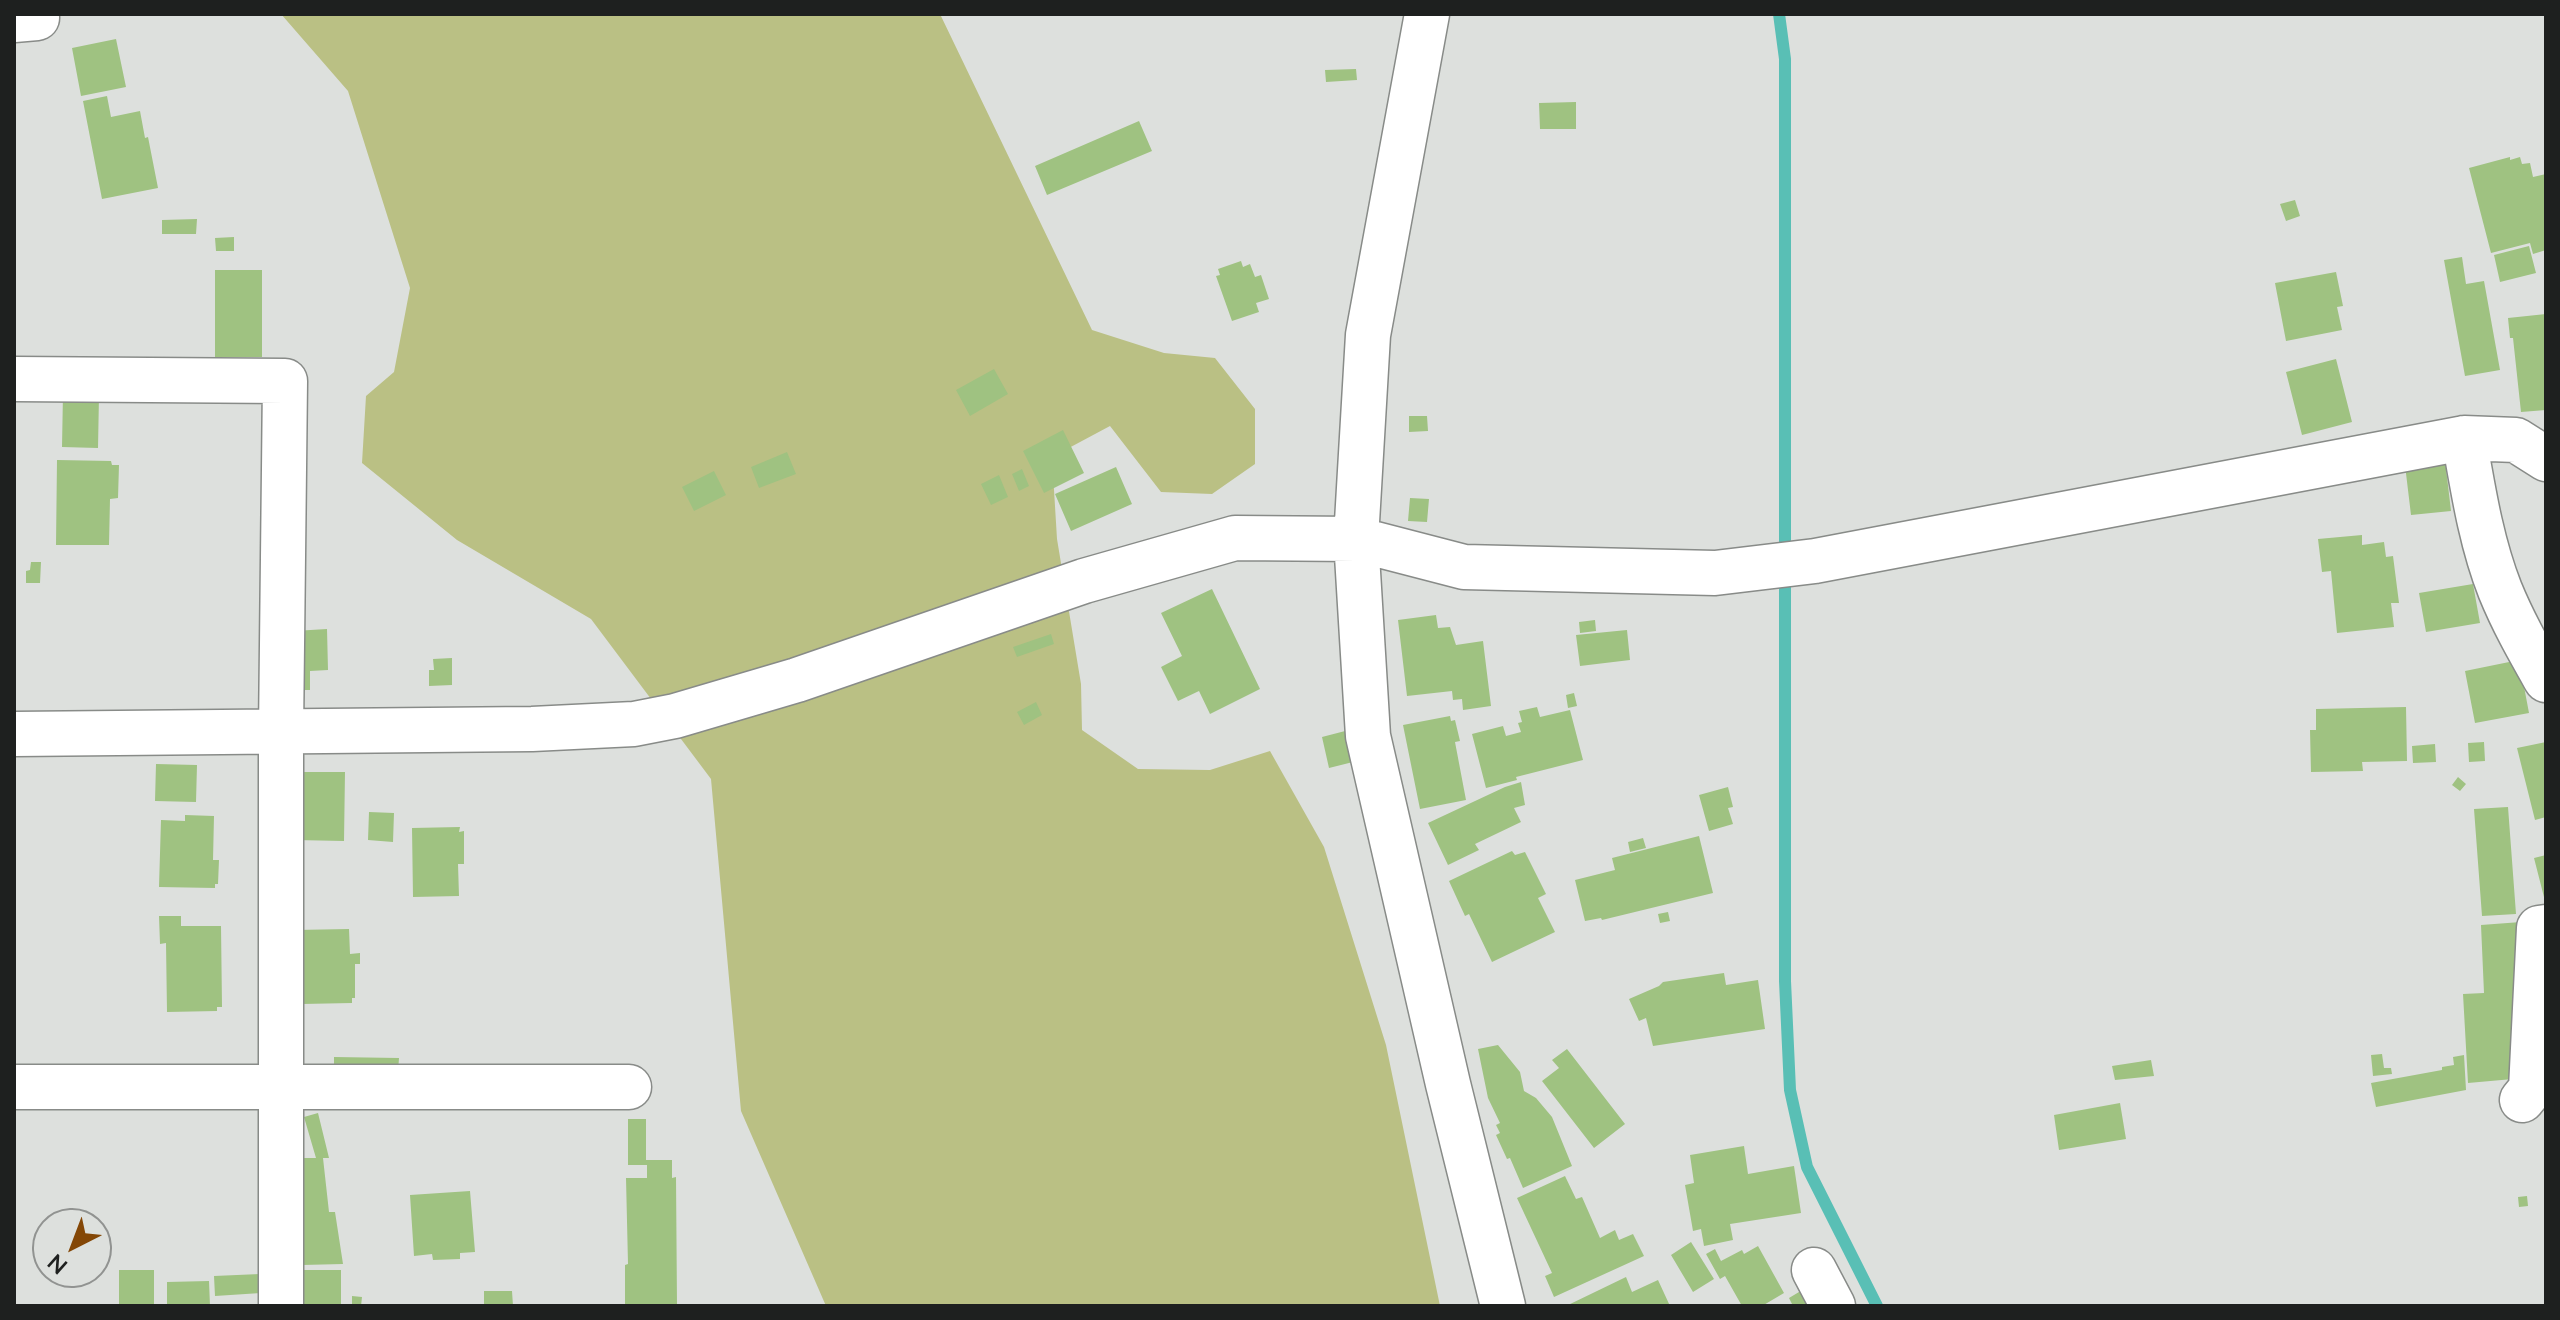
<!DOCTYPE html>
<style>
body{margin:0}
#map{position:relative;width:2560px;height:1320px;overflow:hidden;background:#dde0dd;font-family:Lato,sans-serif}
canvas{display:block}
.frame{position:absolute;inset:0;border:16px solid #1e201f;pointer-events:none}
.north{position:absolute;left:32px;top:1208px;width:80px;height:80px;box-sizing:border-box;background:#dde0dd;border:2px solid #919391;border-radius:50%;rotate:222deg;font-size:22px;font-weight:700;line-height:32px;text-align:center;color:#1e201f}
.north::after{content:'';display:block;margin:auto;width:28px;height:36px;background:#844706;clip-path:polygon(50% 0,100% 100%,50% 72%,0 100%)}
</style>
<div id="map">
<canvas width="2560" height="1320"></canvas>
<div class="frame"></div>
<div class="north">N</div>
</div>
<script>
const ctx = document.querySelector('canvas').getContext('2d');
ctx.lineJoin = 'round';
function fillPath(path, color) {
  ctx.fillStyle = color;
  ctx.fill(path, 'evenodd');
}
function trace(path, color, width, dash) {
  ctx.strokeStyle = color;
  ctx.lineWidth = width;
  ctx.lineCap = dash ? 'butt' : 'round';
  ctx.setLineDash(dash || []);
  ctx.stroke(path);
}
fillPath(new Path2D(`
 M281,14h659l152,316 72,23 51,5 40,51v55l-43,30 -51,-2 -51,-66 -58,31 5,82 24,145 1,46 56,39 72,1 60,-19 54,96 62,198 54,261h-614l-85,-195 -30,-332 -120,-160 -134,-79 -95,-77 4,-67 28,-24 16,-84 -62,-197z`), '#bac084');
trace(new Path2D(`
 M1779,14l6,45v922l5,109 17,77 70,139`), '#59bfb5', 12);
fillPath(new Path2D(`
 M116,39l10,48 -45,9 -9,-48z
 M1356,69l1,11 -31,2 -1,-12z
 M107,96l4,21 29,-6 5,27 3,-1 10,51 -56,11 -19,-98z
 M1576,102v27h-36l-1,-26z
 M1139,121l13,30 -105,44 -12,-29z
 M2510,157v3l10,-3 2,7 8,-1 3,14 13,-3v76l-13,4 -3,-11 -39,10 -22,-85z
 M2295,200l5,16 -14,5 -6,-17z
 M197,219l-1,15h-34v-14z
 M234,237v14h-18l-1,-13z
 M2529,246l7,27 -36,9 -6,-27z
 M2462,257l4,27 18,-3 16,89 -35,6 -21,-116z
 M1241,261l2,6 7,-3 5,13 6,-2 8,24 -13,4 3,9 -27,9 -16,-45 4,-1 -2,-6z
 M215,270h47v87h-47z
 M2336,272l7,34 -6,1 5,23 -56,11 -11,-58z
 M2546,314v96l-25,2 -8,-74h-3l-2,-20z
 M2336,359l16,63 -50,13 -16,-63z
 M994,369l14,25 -38,22 -14,-26z
 M63,393l36,2 -1,53 -36,-1z
 M1409,416h18l1,15 -19,1z
 M1063,430l21,43 -40,20 -21,-42z
 M787,452l9,22 -37,14 -8,-21z
 M57,460l54,1 1,4h7l-1,33 -8,1 -1,46h-53z
 M2445,460l6,51 -40,4 -6,-50z
 M1116,467l16,37 -61,27 -16,-37z
 M1022,469l7,17 -10,5 -7,-17z
 M714,471l12,24 -32,16 -12,-24z
 M999,475l9,22 -17,8 -10,-21z
 M1410,498l19,1 -2,23 -19,-1z
 M2362,535v10l22,-3 2,15 7,-1 6,47h-8l3,24 -57,6 -6,-62 -9,1 -4,-33z
 M31,562h10l-1,21h-14v-12l4,-1z
 M2473,584l7,39 -54,9 -7,-39z
 M1212,589l48,100 -50,25 -11,-23 -21,10 -17,-34 21,-11 -21,-43z
 M1436,615l2,13 12,-1 6,18 27,-4 8,65 -28,4 -1,-11 -9,1 -1,-9 -45,5 -9,-76z
 M1595,620l1,11 -16,2 -1,-11z
 M327,629l1,41 -18,1v19h-15l-1,-59z
 M1627,630l3,30 -50,6 -4,-31z
 M1051,634l3,10 -37,13 -4,-10z
 M452,658v27l-23,1v-16h5l-1,-11z
 M2519,660l10,53 -54,10 -10,-52z
 M1574,693l3,13 -9,2 -2,-13z
 M1036,702l6,13 -18,10 -7,-13z
 M1537,707l3,10 30,-7 13,50 -67,17 1,3 -31,8 -14,-54 31,-8 3,10 15,-4 -3,-9 4,-1 -3,-11z
 M2406,707l1,54 -45,1 1,9 -52,1 -1,-42h6v-21z
 M1450,716l1,5 4,-1 5,21 -5,1 11,58 -46,9 -17,-84z
 M1349,730l8,31 -28,7 -7,-31z
 M2484,742l1,19 -16,1 -1,-19z
 M2546,742v75l-11,3 -18,-72z
 M2435,744l1,18 -23,1 -1,-17z
 M156,764l41,1 -1,37 -41,-1z
 M294,772h51l-1,69 -49,-1z
 M2458,777l8,7 -6,7 -8,-6z
 M1521,782l4,23 -11,3 7,14 -46,22 4,6 -31,15 -20,-42 77,-36z
 M1728,787l5,20 -5,1 5,16 -24,7 -10,-36z
 M2508,807l8,107 -34,2 -8,-107z
 M369,812l25,1 -1,29 -25,-2z
 M185,815l29,1 -1,44h6l-1,24h-3v4l-56,-1 2,-67 24,1z
 M460,827l-1,5 5,-1v33h-6l1,32 -46,1 -1,-69z
 M1699,836l14,57 -111,27 -1,-2 -16,3 -10,-41 40,-10 -3,-12z
 M1643,838l3,10 -16,4 -2,-10z
 M1512,851l3,4 10,-3 21,42 -8,4 17,34 -63,30 -23,-48 -4,2 -16,-35z
 M2546,855v46h-1l-11,-43z
 M1668,912l2,9 -10,2 -2,-9z
 M159,916h22v10h40l1,81h-5v4l-50,1 -1,-69 -6,1z
 M2521,922l-8,157 -45,4 -5,-89 21,-1 -3,-68z
 M349,929l1,25 10,-1v11h-5v34h-3v5l-50,1 -7,-74z
 M1724,973l2,12 32,-5 7,49 -112,17 -7,-28 -7,3 -10,-22 30,-13 4,-4z
 M1498,1045l22,27 4,19 12,7 16,19 20,49 -49,22 -13,-30 -3,1 -11,-24 4,-2 -4,-8 4,-2 -12,-25 -10,-49z
 M1567,1049l58,75 -31,24 -52,-67 17,-13 -7,-8z
 M2382,1054l2,14h7l1,6 -19,2 -2,-21z
 M2464,1055l2,35 -90,17 -5,-24 71,-13v-3l12,-2 -1,-8z
 M334,1057l65,1 -1,14 -64,-2z
 M2151,1060l3,16 -39,4 -3,-14z
 M2120,1103l6,36 -67,11 -5,-35z
 M318,1113l11,45h-6l6,54h6l8,52 -41,1 -1,-107h15l-12,-41z
 M628,1119h18v41h26v18l4,-1 1,129h-52v-41l3,-1 -2,-86h21v-13h-19z
 M1744,1146l4,28 46,-8 7,47 -71,11 3,16 -29,6 -3,-17 -8,2 -8,-46 9,-2 -4,-28z
 M1565,1176l11,23 6,-2 18,41 15,-8 4,10 14,-6 11,22 -90,41 -9,-21 7,-3 -35,-75z
 M470,1191l5,61 -15,1v6l-27,1 -1,-6 -18,2 -4,-61z
 M2527,1196l1,10 -9,1 -1,-10z
 M1691,1242l23,37 -21,13 -22,-37z
 M1758,1246l26,47 -22,13h-20l-17,-30 -5,3 -14,-25 9,-5 6,12 21,-11 2,4z
 M119,1270h35v36h-35z
 M303,1270h38v36h-37z
 M260,1274l1,19 -46,3 -1,-20z
 M1626,1277l6,15 26,-12 12,26h-104z
 M209,1281l1,25h-43v-24z
 M1804,1289l7,13 -7,4h-11l-4,-8z
 M484,1291h28l1,15h-29z
 M352,1296l10,1 -1,9h-9z`), '#9fc281');
const minor = new Path2D(`
 M1427,14l-59,321 -12,204 12,197 80,348 55,222
 M14,20l23,-2
 M14,379l271,2 -4,351v574
 M2464,438c9,51 17,104 36,152 13,32 29,60 46,90
 M14,734l518,-5 102,-5 41,-8 122,-36 287,-99 151,-43 121,1 108,28 251,6 100,-12 649,-123 52,2 30,19
 M14,1087h615
 M2522,1100l9,-11 8,-161 7,-1
 M1814,1270l19,36`);
trace(minor, '#888b88', 47);
trace(minor, '#fff', 44);
</script>
